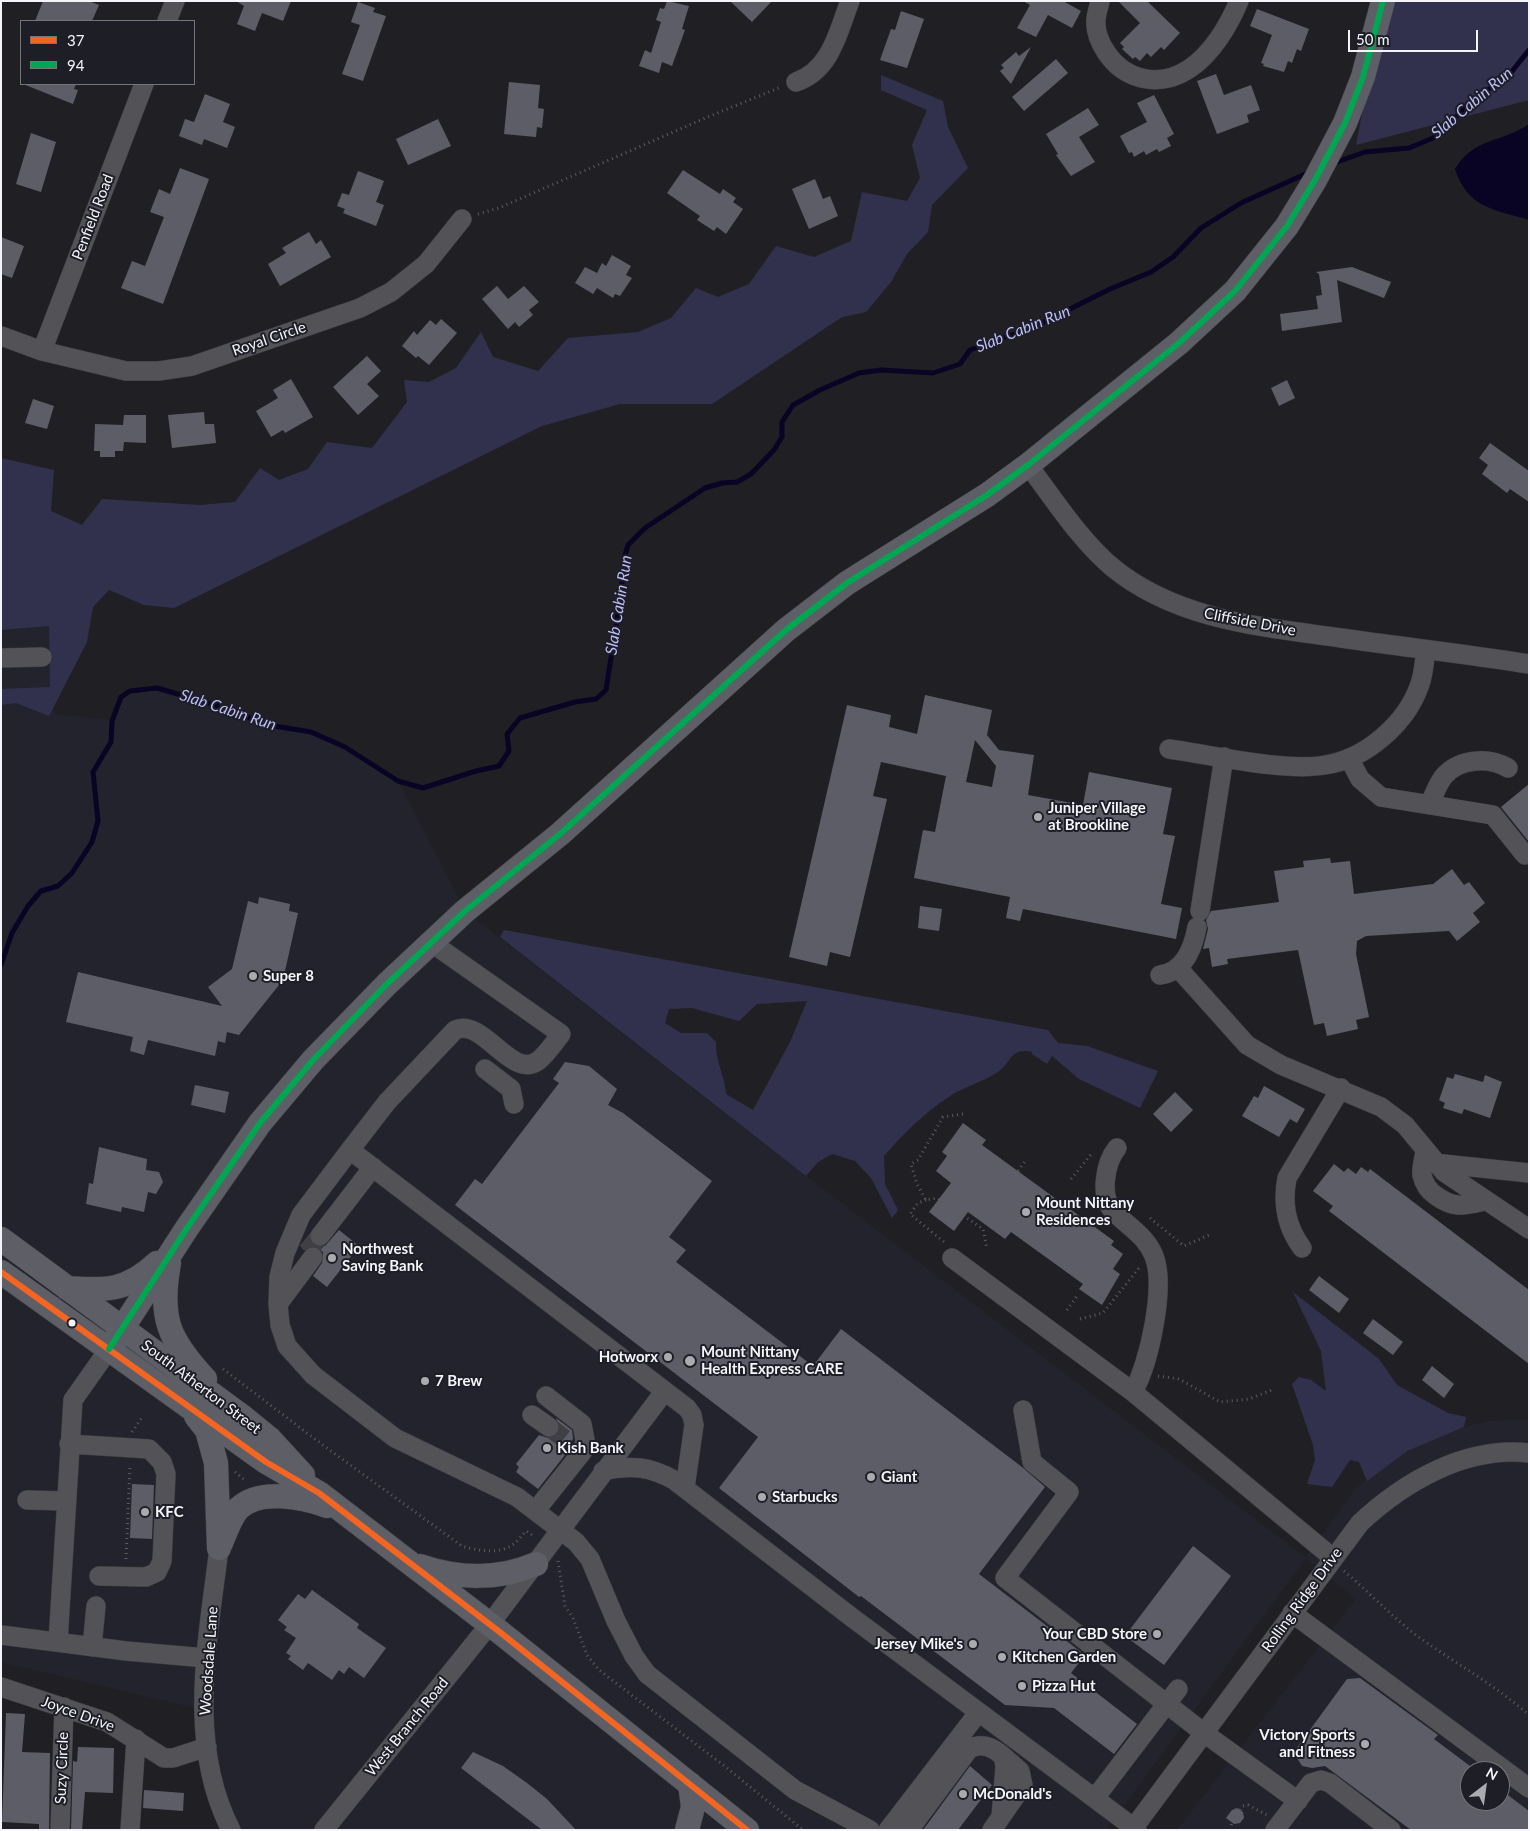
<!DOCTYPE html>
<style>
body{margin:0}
#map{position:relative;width:1530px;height:1831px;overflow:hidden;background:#202024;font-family:Lato,sans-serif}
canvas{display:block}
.frame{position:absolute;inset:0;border:2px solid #f4f4fa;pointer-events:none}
.legend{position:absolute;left:20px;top:20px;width:175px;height:65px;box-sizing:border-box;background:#1e1e26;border:1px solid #74747b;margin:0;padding:6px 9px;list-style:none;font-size:15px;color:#f4f4fa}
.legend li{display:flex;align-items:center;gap:10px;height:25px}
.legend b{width:25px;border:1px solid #74747b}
.north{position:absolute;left:1460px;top:1761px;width:50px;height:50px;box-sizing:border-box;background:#1e1e26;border:1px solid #74747b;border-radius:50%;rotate:30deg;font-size:14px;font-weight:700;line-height:20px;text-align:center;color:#f4f4fa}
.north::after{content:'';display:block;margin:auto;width:18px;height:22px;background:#aaaaaf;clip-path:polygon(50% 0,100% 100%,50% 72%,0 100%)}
.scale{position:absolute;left:1348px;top:30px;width:130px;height:22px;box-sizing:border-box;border:2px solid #f4f4fa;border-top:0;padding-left:6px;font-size:15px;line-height:18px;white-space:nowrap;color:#f4f4fa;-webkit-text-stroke:4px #1e1e26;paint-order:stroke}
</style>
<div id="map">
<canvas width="1530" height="1831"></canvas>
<div class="frame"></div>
<ul class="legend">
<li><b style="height:6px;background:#f26522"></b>37</li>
<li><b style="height:6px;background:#00a651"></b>94</li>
</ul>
<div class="north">N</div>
<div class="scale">50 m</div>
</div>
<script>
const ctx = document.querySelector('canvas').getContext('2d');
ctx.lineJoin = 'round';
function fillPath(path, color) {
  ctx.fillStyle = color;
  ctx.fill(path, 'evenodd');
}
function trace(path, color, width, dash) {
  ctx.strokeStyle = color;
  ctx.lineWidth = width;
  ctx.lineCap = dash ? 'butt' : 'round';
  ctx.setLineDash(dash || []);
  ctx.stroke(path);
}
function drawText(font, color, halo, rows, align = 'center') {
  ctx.font = font + ' Lato,sans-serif';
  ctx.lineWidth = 4;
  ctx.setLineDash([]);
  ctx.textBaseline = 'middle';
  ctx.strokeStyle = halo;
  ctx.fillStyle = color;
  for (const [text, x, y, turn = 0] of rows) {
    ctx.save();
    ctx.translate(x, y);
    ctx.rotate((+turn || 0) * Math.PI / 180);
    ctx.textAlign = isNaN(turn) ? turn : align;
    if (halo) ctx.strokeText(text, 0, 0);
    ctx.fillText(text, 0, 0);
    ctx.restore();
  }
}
fillPath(new Path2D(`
 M1,594l55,4 -2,116 57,6 10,-23 9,-6 27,-3 76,22 29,14 49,8 34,15 53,34 67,130 281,219 560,428 49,-69 51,-38 58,-24 25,-6 40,-1v410h-352l179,-231 -50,-41 -200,272h-875l-27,-120 -203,-48zM1470,1771h30v30h-30z`), '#23232e');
fillPath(new Path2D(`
 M1384,1h145v99l-173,45z
 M881,75l62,26 5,26 20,41 -36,37 -4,27 -21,22 -16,28 -25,30 -24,5 -130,87h-92l-78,22 -368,182 -30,-3 -35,-15 -16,17 -6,35 -38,74 -33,-13 -15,2v-16l49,-2 -1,-61 -48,4v-172l53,12 -3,41 31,14 20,-26 98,6 35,-3 25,-34 19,12 29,-11 19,-27 45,6 35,-46 -3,-22 25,2 27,-14 25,-36 12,25 45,14 30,-33 70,-6 33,-14 25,-30 22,9 31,-13 27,-38 38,11 37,-16 11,-49 45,9 13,-23 -8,-33 15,-35 -46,-20z
 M504,930l544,100 10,13 29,3 71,25 -18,37 -61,-29 -27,-23 -5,8 -15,-10v-2c-22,-5 -20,10 -33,19 -15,11 -34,15 -49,25 -26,17 -46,37 -66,60l1,28 13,26 -6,8 -21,-40 -16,-17 -23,-7 -14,8 -12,14 -306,-239zM807,1001l-17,41 -37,68 -27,-16c-1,-18 -11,-33 -10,-52l-9,-9h-26l-16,-10 4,-14 23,-1 47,13 18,-17z
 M1293,1292l86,67 18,26 51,28 18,4 -2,10 -57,24 -40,30 -8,-19 -9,-2 -18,27 -25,-3 8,-24 -2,-15 -21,-61 7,-7 12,3 15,11 -5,-40z`), '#31314e');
fillPath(new Path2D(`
 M1529,124v96c-36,-11 -61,-12 -74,-51 19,-32 47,-26 74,-45z`), '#090324');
trace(new Path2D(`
 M1334,163l31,-11 44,-4 29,-12 31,-33 40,-28 20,-25
 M1,965l11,-32 16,-27 13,-15 17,-5 14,-13 20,-31 6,-21 -5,-49 18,-30 1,-21 9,-24 9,-6 27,-3 76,22 29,14 49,8 34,15 53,34 25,7 53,-17 23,-5 10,-15 -2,-17 13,-16 55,-16 21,-3 10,-9 15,-96 3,-35 4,-14 17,-17 60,-40 17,-5 15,-1 14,-8 23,-24 8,-13v-15l11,-17 27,-15 39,-17 22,-3 52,3 27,-9 10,-14 64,-23 76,-38 41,-17 22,-15 28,-29 40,-25 71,-32`), '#090324', 5);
fillPath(new Path2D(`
 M43,1h46l10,4 -7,16h-57z
 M236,1h55l-8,20 -21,-8 -7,18 -18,-7 7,-18z
 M667,1l22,5 -7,23 3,1 -13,36 -10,-4 -3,11 -20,-7 6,-16 6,3 10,-31 -5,-2 4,-12 4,1z
 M730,1h42l-20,21z
 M1023,1h40l18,10 -9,17 -24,-13 -12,22 -19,-9 13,-23z
 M1118,1h29l33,32 -16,17 -3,-3 -10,10 -4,-4 -7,8 -5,-4 -2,2 -11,-10 2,-2 -4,-4 20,-20z
 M358,2l17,6 -2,4 13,4 -23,65 -21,-7 18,-49 -9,-3z
 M1257,9l52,20 -8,22 -4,-2 -5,14 -4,-2 -4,11 -21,-6 1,-2 -3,-1 11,-28 -22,-9z
 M901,11l23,8 -17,49 -27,-8 11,-31 4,1z
 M1031,47l-20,37 -11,-13 4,-3 -3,-3 15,-13 3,4z
 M1056,59l12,14 -44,38 -12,-14z
 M1216,74l8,21 27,-10 9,25 -13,5 2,7 -32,12 -20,-53z
 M509,82l31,3 -2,23 6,1 -2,19 -5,-1 -1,10 -32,-3z
 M23,84h53l-2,5 4,1 -5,14z
 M205,94l25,10 -7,18 12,5 -8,21 -23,-9 -2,6 -23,-9 6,-17 9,3z
 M1154,95l20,39 -7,4 4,8 -12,6 -2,-3 -11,6 -2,-4 -10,6 -2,-5 -3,1 -9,-17 27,-14 -10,-19z
 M1088,108l11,17 -20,12 16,25 -24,14 -15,-21 2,-1 -12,-20z
 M438,119l13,27 -43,19 -12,-26z
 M31,133l25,9 -15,50 -25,-8z
 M180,168l29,11 -46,125 -42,-16 11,-27 13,5 19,-49 -14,-5 9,-23 11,5z
 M683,170l37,24 3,-5 13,9 -3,4 10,7 -17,25 -9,-7 -3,4 -17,-11 3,-4 -33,-23z
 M358,171l26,10 -8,21 8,3 -8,21 -33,-13 2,-4 -8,-3 5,-13 7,2z
 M815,179l8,20 7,-3 8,20 -29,13 -17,-40z
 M309,232l7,12 5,-4 10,17 -51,29 -12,-22 18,-11 -4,-5z
 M1,237l23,9 -12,32 -11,-4z
 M612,255l19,11 -5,9 6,3 -12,18 -5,-2 -2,4 -16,-10 -4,6 -18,-11 10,-16 12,6 5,-10 4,3z
 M1352,267l39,15 -7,16 -47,-18 5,42 -60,9 -2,-17 38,-5 -2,-13 6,-1 -3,-21 -3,-2z
 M497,286l11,13 16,-13 15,16 -10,8 4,5 -14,12 -4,-5 -7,7 -26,-30z
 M441,319l16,14 -28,32 -11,-9 -2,2 -14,-12 12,-15 3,4 13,-15 6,5z
 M367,356l14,15 -14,13 12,12 -21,19 -25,-28z
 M291,379l22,38 -28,16 -2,-3 -12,7 -15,-26 22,-13 -5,-8z
 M1287,380l8,18 -16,8 -8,-18z
 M33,399l21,7 -7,23 -22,-6z
 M204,412l1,12h9l2,19 -44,5 -4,-33z
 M124,415h22v28l-22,-1 -1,9h-8v6h-15v-6h-6l1,-27 28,1z
 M1490,443l39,28v31l-19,-13 -3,4 -25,-19 6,-9 -9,-7z
 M925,695l67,15 -5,25 12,15 35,5 -6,40 55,10 6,-33 83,16 -9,46 12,2 -14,68 21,4 -6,31 -153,-30 -3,12 -14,-3 4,-21 -96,-19 9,-48 12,2 11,-56 -65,-14 -8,34 14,3 -37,158 -20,-5 -3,14 -38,-9 58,-252 44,10 -2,12 28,7zM975,740l21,26 -4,21 -26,-5z
 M1529,784v58l-28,-35z
 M1330,858l1,5 19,-2 4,33 79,-10 19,-15 12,16 5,-3 16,21 -12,10 7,9 -23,19 -8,-10 -83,5 -9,5 -1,13 13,63 -13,3 2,9 -31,7 -3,-13 -10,2 -16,-75 -71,9 1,5 -16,3 -3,-19 -6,1 5,-20 -2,-9 5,-9 68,-9 -5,-31 30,-4 -1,-6z
 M259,897l31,7 -1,7 9,2 -15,67 -44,55 -12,-3 -2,11 -7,-2 -3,15 -67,-16 -4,15 -14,-4 3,-14 -67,-15 12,-50 144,34 -14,-19 24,-18 16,-68 10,3z
 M920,906l22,3 -3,22 -21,-3z
 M565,1062l24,4 28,23 -9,16 15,8 89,68 -43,56 17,13 -10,12 137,104 28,-37 181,138 23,20 -66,87 106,81 -14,18 66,51 -23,30 -60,-46 -49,-3 -144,-109 -2,1 -140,-109 39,-51 -303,-232 20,-26 7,5 77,-101 -6,-4z
 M1455,1074l28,8 2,-7 17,7 -12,36 -26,-9 -2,5 -19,-6 2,-5 -6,-3 8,-23 6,2z
 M195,1085l34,7 -4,21 -34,-8z
 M1264,1086l41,23 -8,14 -7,-4 -11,18 -37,-21 12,-20 4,2z
 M1175,1092l18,18 -22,22 -18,-18z
 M963,1123l23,17 -4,5 132,96 -3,4 12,9 -10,15 7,5 -18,31 -23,-16 4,-5 -72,-52 -6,7 -37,-27 -14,19 -25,-19 22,-29 -15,-12 11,-15 -5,-4z
 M99,1147l48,12 -1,11 13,2 4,10 -7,12 -8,-2 -4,20 -22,-5 -1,5 -35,-8 3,-21 4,1z
 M1334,1164l10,8 4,-4 8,6 5,-7 7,5 2,-3 159,121v74l-200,-153 4,-5 -20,-15z
 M339,1230l20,16 -32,41 -14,-11 9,-13 1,-11 -8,-6 -11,4 -2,-2 7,-10 5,7 11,1z
 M1319,1276l30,23 -10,14 -30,-23z
 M1373,1319l30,23 -10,13 -30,-22z
 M1432,1366l22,18 -10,14 -22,-18z
 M556,1418l16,12 1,9 -11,14 3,2 -27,34 -22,-17 3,-5 -3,-3 23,-29 9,3 10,-4 2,-6z
 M132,1484l22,1 -2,54 -22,-1z
 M1193,1546l38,30 -67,89 -39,-29z
 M312,1590l47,34 -2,4 29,20 -22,30 -15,-11 -5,7 -5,-4 -7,10 -24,-17 -5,7 -15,-11 3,-3 -5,-3 10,-15 -12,-8 3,-3 -9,-7 20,-26 7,5z
 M1360,1678l78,57 -4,4 36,27v35h30v-12l29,22v19h-118l-86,-64 -13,2 -10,-2 -7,-11 1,-6 51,-70z
 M6,1713l19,1 -3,38 28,1 -1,77h-10v-6l-37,-2z
 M78,1747l36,1 -1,45 -28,-1 -3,38h-11l2,-69 4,1z
 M473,1752l30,14 24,17 20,16 29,31h-34l-81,-62z
 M970,1766l22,19 -34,45h-35z
 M144,1790l40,3 -1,18 -40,-3z
 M1237,1808l6,4 1,6 -4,5 -6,1 -8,-6 6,-8z`), '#5d5d68');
trace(new Path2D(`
 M307,1252l13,-16
 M549,1427l21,16`), '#404044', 19, [19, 9]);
const minor = new Path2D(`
 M1100,1c-1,6 -4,13 -4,19 -1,12 4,23 10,32 19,29 54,36 83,17 23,-15 40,-44 50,-68
 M167,21l8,-20
 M796,82c35,-12 42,-50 54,-81
 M1,336l41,15 84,20h33l33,-5 168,-58 31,-16 35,-28 36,-45
 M42,351l102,-267
 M1028,465c26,34 51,74 84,102 64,53 151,60 229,71 62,9 125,16 188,26
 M1,658l41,-1
 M1169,749c44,6 114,23 156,16 41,-6 82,-42 95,-81 4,-11 4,-23 6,-34
 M1349,758l11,21 21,18 112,18 32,40
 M1430,803c4,-8 8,-20 14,-27 16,-18 45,-19 64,-8
 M1200,911l24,-154
 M1178,968l69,77 34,20 100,42 24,18 39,47 85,57
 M1160,975c24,-3 33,-26 37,-48
 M485,1069l26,20 3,15
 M1117,1148c-12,15 -18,49 -3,64 15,15 32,24 40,44 12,31 -5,108 -21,136
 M350,1150l37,-48 68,-72c28,-13 56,50 83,31 9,-7 16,-18 23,-27l-129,-91
 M1425,1151c-1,8 -4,17 -3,24 2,9 6,15 13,20 19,14 28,11 49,6
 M1434,1163l95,10
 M320,1236l53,-69
 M1302,1248c-16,-22 -20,-44 -15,-70l54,-90
 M952,1258l181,134 200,166
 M278,1304l35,-47
 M1023,1410l9,52 37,30 -64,86 199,155 94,68
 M532,1415l17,12
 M69,1444l80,5 13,13 4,12 -4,87 -5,11 -11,5 -47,-1
 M603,1471c28,-6 46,-5 71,9l176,136 287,214
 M685,1488l9,-63 -2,-10 -5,-7 -337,-258 -49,65 -16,38 -6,24 -1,27 2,21 7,21 26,29 82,63 122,59 59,45 14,17 26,62 18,35 13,18 148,116 75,40
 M27,1500l38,1
 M536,1510l47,-59 2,-11 -3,-16 -36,-28
 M219,1548c-11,92 -33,195 12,282
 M1292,1613l237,175
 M1,1635l125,16 80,7
 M58,1642l15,-242 36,-51
 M92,1647l4,-41
 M1,1687l106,35 57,36h9l34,-11
 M1095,1798l83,-109
 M60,1830l4,-123
 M130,1830l6,-91
 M324,1830l166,-206 174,-232
 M888,1830l90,-117
 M909,1830l60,-81c13,-7 23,-2 34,7l2,10 -4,51
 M992,1830l31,-45 -3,-14 -17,-15
 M1132,1830l228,-307c44,-41 105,-77 169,-70
 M1275,1830l36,-47 10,-3 9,3 61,47`);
const major = new Path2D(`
 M1,1239l242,178 27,22 33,36
 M169,1263c-10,55 -1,76 36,116
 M1,1272l265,190 53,31 182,140 246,197
 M67,1288c39,3 60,3 90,-25
 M109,1349l78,-121 73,-105 53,-63 74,-76 78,-73 95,-77 226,-204 61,-47 140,-88 41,-30 151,-122 56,-52 52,-65 28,-46 30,-57 18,-46 20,-76
 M196,1416l11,14 9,33 3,85
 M221,1543c5,-11 9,-25 17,-34 21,-21 65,-12 89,-3
 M420,1566c38,13 79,14 116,-2
 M687,1830l6,-23 -3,-23`);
trace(minor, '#3c3c40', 20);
trace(major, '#3c3c40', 25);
trace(new Path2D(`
 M478,214l21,-6 204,-89 78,-32
 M963,1114l-20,3 -25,43 -7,4 6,20 9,16 11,-2 46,31 4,20
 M1018,1171l8,-11
 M1071,1179l22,-27
 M926,1200l-8,3 -8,11 34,28
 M1150,1218l34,28 25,-11
 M1067,1310l10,-14
 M1080,1319l23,-6 36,-45
 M223,1369l101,77 138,100c16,5 39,9 53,-3 4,-3 7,-8 11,-12l8,5
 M1158,1376l21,3 41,23 29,-3 23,-9
 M132,1432l11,-16
 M235,1472l11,9
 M126,1559l4,-94
 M558,1561l7,45 8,12 14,37 12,15 128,98 76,62
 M1344,1571c25,21 46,44 72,64 37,27 78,49 113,80
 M1240,1810l3,-4 5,-1 19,10
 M1230,1830l2,-8`), '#5c5c5e', 3, [1, 4]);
trace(minor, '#525257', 19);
trace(major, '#5e5e67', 24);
trace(new Path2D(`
 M1,1272l265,190 53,31 182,140 246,197`), '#f26522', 6);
trace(new Path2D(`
 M109,1349l78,-121 73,-105 53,-63 74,-76 78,-73 95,-77 226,-204 61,-47 140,-88 41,-30 151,-122 56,-52 52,-65 28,-46 30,-57 18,-46 20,-76`), '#00a651', 6);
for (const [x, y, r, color] of [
 [1038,817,5,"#aaaaaf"],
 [253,976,5,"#aaaaaf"],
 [1026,1212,5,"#aaaaaf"],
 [332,1258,5,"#aaaaaf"],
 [72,1323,4.5,"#f4f4fa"],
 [668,1357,5,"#aaaaaf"],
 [690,1361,6,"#aaaaaf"],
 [425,1381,5,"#aaaaaf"],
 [547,1448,5,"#aaaaaf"],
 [871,1477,5,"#aaaaaf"],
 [762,1497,5,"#aaaaaf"],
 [145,1512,5,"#aaaaaf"],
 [1157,1634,5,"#aaaaaf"],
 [973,1644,5,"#aaaaaf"],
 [1002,1657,5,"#aaaaaf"],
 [1022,1686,5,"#aaaaaf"],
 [1365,1744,5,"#aaaaaf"],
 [963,1794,5,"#aaaaaf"]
]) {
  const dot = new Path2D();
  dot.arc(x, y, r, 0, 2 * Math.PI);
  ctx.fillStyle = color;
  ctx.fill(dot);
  trace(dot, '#1e1e26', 2);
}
drawText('15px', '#f4f4fa', '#1e1e26', [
 ["Penfield Road",93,217,-69],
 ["Royal Circle",269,339,-19],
 ["Cliffside Drive",1250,622,11],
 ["South Atherton Street",201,1387,37],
 ["Rolling Ridge Drive",1302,1600,-54],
 ["Woodsdale Lane",209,1661,-86],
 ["Joyce Drive",78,1714,20],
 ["West Branch Road",407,1727,-51],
 ["Suzy Circle",62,1768,-88]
]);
drawText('bold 15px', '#f4f4fa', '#1e1e26', [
 ["Juniper Village",1048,808],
 ["at Brookline",1048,825],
 ["Super 8",263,976],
 ["Mount Nittany",1036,1203],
 ["Residences",1036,1220],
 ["Northwest",342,1249],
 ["Saving Bank",342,1266],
 ["Mount Nittany",701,1352],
 ["Health Express CARE",701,1369],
 ["Hotworx",658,1357,"right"],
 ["7 Brew",435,1381],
 ["Kish Bank",557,1448],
 ["Giant",881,1477],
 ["Starbucks",772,1497],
 ["KFC",155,1512],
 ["Your CBD Store",1147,1634,"right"],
 ["Jersey Mike's",963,1644,"right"],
 ["Kitchen Garden",1012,1657],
 ["Pizza Hut",1032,1686],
 ["Victory Sports",1355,1735,"right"],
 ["and Fitness",1355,1752,"right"],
 ["McDonald's",973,1794]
], 'left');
drawText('italic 16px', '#bcbdfa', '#1e1e26', [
 ["Slab Cabin Run",1472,103,-40],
 ["Slab Cabin Run",1023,329,-22],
 ["Slab Cabin Run",619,605,-81],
 ["Slab Cabin Run",228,710,18]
]);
</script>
